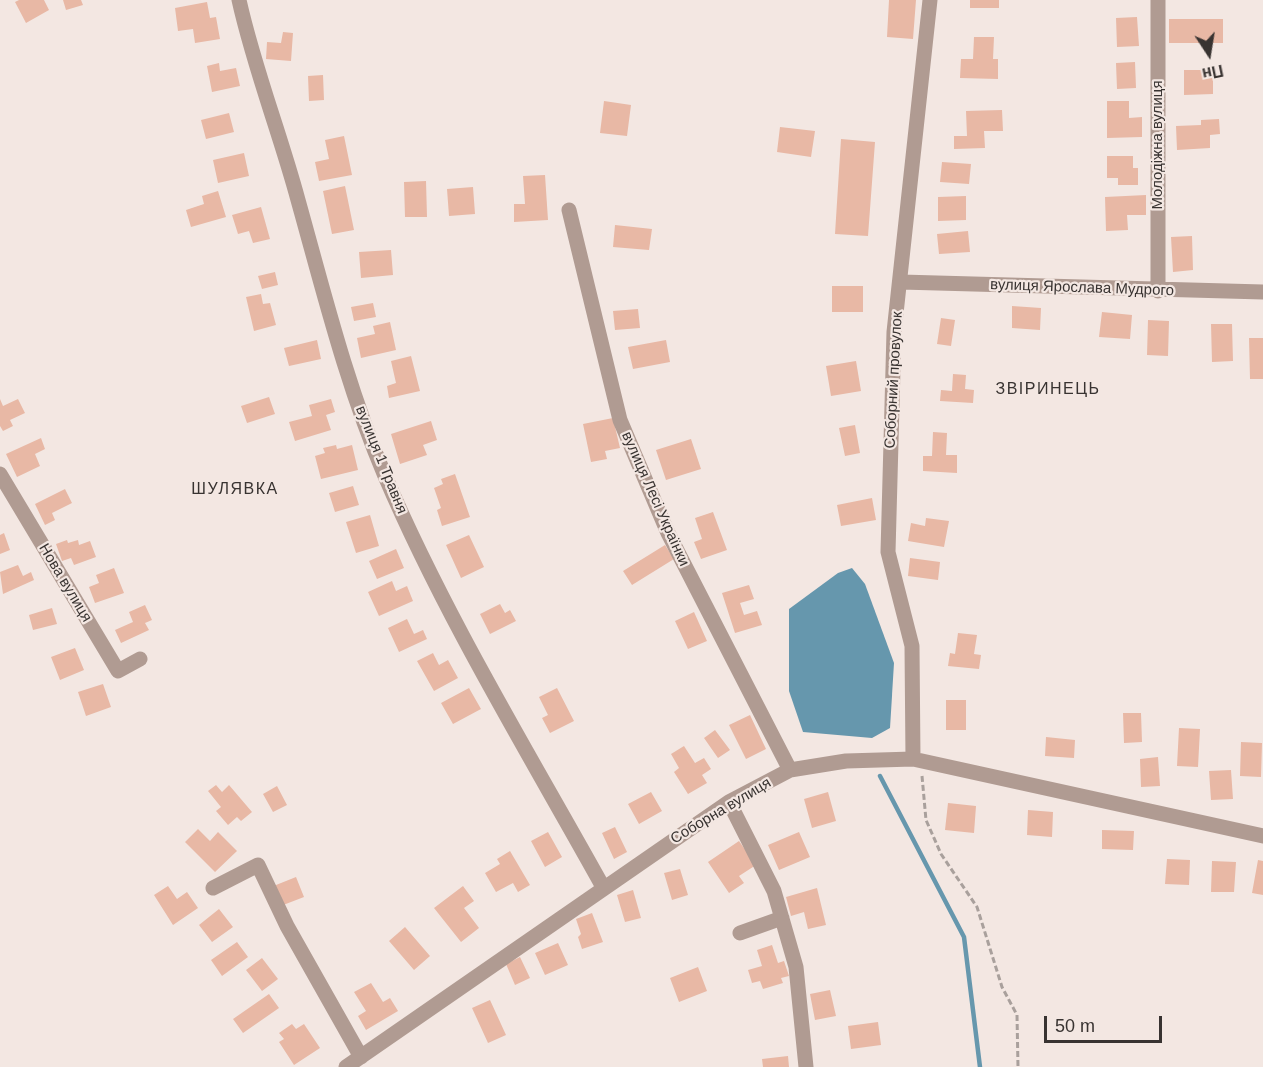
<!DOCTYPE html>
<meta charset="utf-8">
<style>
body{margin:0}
#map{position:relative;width:1263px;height:1067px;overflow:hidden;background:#f3e7e2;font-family:Arial,sans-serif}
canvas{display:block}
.north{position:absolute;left:1179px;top:24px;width:60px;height:60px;-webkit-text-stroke:4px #f3e7e2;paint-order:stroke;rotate:168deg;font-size:16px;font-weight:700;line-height:24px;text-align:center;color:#383331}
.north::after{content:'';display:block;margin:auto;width:21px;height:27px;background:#383331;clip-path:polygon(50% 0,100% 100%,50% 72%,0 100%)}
.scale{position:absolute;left:1044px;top:1016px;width:118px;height:27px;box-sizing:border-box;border:3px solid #383331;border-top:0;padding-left:8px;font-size:18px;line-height:21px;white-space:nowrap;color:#383331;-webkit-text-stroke:4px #f3e7e2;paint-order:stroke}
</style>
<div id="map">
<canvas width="1263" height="1067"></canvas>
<div class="north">Пн</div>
<div class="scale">50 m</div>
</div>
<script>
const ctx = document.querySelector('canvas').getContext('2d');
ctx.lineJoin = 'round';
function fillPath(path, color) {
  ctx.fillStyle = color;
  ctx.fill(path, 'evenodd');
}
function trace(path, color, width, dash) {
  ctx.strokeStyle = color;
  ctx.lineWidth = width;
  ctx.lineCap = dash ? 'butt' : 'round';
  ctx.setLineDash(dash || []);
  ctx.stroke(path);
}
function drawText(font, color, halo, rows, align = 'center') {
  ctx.font = font + ' Arial,sans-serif';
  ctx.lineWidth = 4.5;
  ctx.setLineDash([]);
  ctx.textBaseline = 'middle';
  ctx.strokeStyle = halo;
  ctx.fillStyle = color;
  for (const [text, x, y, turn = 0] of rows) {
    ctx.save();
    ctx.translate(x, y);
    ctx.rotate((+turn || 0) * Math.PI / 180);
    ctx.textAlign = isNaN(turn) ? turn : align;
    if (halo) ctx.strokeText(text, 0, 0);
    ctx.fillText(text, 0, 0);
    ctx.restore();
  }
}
fillPath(new Path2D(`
 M852,568l13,16 29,79 -4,65 -18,10 -69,-6 -14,-41v-82l49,-36z`), '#6697ad');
trace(new Path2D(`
 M880,776l84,161 16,130`), '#6697ad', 4.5);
fillPath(new Path2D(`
 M19,0h25l5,10 -23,13 -11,-21z
 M63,0h18l2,5 -17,5z
 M889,0h27l-3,39 -26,-2z
 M970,0h29v8h-29z
 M207,2l3,16 6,-1 4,22 -25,4 -2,-14 -15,2 -3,-23z
 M1137,17l2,29 -22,1 -1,-29z
 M1169,19h54v24h-54z
 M283,32l10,1 -2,28 -25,-2 1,-17 14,1z
 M974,37h20l-1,22h5v20l-38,-1 1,-19h12z
 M1135,62l1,26 -19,1 -1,-26z
 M219,63l1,8 16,-3 4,18 -28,6 -5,-26z
 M1184,70h29v24l-29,1z
 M323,75l1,25 -15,1 -1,-25z
 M604,101l27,4 -4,31 -27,-3z
 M1107,101h22v17l13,-1v20l-35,1z
 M1002,110l1,21h-19l1,17 -31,1v-13h13l-1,-25z
 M229,113l5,19 -28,7 -5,-19z
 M1219,119l1,15 -10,1v13l-33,2 -1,-24 25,-1v-5z
 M780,127l35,4 -4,26 -34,-5z
 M344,136l8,39 -33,6 -4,-19 14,-3 -4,-19z
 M841,139l34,3 -7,94 -33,-2z
 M244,153l5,23 -31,7 -5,-23z
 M1107,156h26v12h5v17h-20v-7h-11z
 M942,162l29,2 -2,20 -29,-2z
 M545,175l3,45 -34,2v-18h11l-2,-28z
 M426,181l1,36h-22l-1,-35z
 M345,186l9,44 -22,4 -9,-43z
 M473,187l2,27 -26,2 -2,-27z
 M218,191l8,26 -35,10 -5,-17 18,-6 -2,-8z
 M1146,195v20h-19l1,15 -22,1 -1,-34z
 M966,196v24l-28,1v-24z
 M261,207l9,32 -17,4 -4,-12 -11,3 -6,-19z
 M615,225l37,4 -3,21 -36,-3z
 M968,231l2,21 -31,2 -2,-20z
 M1192,236l1,34 -20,2 -2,-35z
 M391,250l2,25 -32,3 -2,-26z
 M275,272l3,13 -16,4 -4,-13z
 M832,286h31v26h-31z
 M261,294l2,10 7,-1 6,22 -22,6 -8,-34z
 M373,303l3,14 -22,4 -3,-14z
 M1012,306l29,2 -1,22 -28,-2z
 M638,309l2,19 -25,2 -2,-19z
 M1102,312l30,3 -2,24 -31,-2z
 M941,318l14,2 -4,26 -14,-2z
 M1148,320l21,1 -1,35 -21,-1z
 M390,322l6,28 -35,8 -4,-20 18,-4 -2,-8z
 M1211,324h21l1,37 -21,1z
 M1249,338h14v41h-13z
 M317,340l4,19 -32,7 -5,-18z
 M666,340l4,22 -37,7 -5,-22z
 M411,356l9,35 -31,7 -2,-12 9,-3 -5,-22z
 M856,361l5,30 -30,5 -5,-30z
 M953,374l13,1 -1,14 9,1 -1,13 -33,-2 1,-11 11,1z
 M269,397l6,17 -28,9 -6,-17z
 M0,399l3,7 15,-7 7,14 -15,7 3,6 -10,5 -3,-5z
 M331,399l4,13 -9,3 5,15 -36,11 -6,-19 23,-6 -3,-11z
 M613,418l7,30 -15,3 2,8 -16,3 -8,-38z
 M431,421l6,19 -14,5 4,10 -27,9 -9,-30z
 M855,425l5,28 -15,3 -6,-28z
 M933,432l14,1 -1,22h11v18l-34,-2v-15h9z
 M41,438l4,11 -10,5 5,12 -23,11 -11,-23z
 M691,439l10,30 -35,11 -10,-30z
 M336,445l1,4 15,-4 6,25 -37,9 -6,-23 10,-3 -2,-5z
 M455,474l15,43 -28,9 -5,-16 4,-2 -7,-20 9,-4 -2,-5z
 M353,486l6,19 -24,7 -6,-19z
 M65,489l7,14 -20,10 3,7 -10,5 -10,-21z
 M872,498l4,22 -35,6 -4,-21z
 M713,512l14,38 -26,9 -7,-17 8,-3 -7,-21z
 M370,515l9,31 -23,7 -10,-31z
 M926,518l23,3 -5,26 -36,-6 3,-18 14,3z
 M4,533l6,17 -10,4v-19z
 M469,535l15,32 -23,11 -15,-33z
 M67,540l1,3 10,-3 1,5 11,-4 6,16 -22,8 -3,-7 -9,3 -6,-17z
 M665,545l9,14 -42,26 -9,-14z
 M396,549l8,19 -27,11 -8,-18z
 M910,558l30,4 -2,18 -30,-4z
 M18,565l5,11 8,-4 3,8 -31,14 -3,-22z
 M114,568l10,25 -29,10 -6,-16 10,-4 -3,-8z
 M392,581l4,10 11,-5 6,15 -34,15 -11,-24z
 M749,585l5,14 -14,4 4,12 13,-4 5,14 -27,8 -13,-40z
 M500,604l5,9 5,-3 6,11 -26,13 -10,-20z
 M145,605l7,15 -7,3 4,7 -28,13 -6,-13 18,-8 -4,-10z
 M52,608l5,16 -24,6 -4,-15z
 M694,612l13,29 -19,8 -13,-28z
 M407,619l7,15 9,-4 4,9 -28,13 -11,-24z
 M958,633l19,2 -3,19 7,1 -2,14 -31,-3 2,-13 5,1z
 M75,648l9,22 -24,10 -9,-23z
 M433,653l6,12 9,-5 10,18 -24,13 -17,-30z
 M103,684l8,23 -25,9 -8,-24z
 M469,688l12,21 -28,15 -12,-21z
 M557,688l17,33 -24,12 -8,-15 6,-3 -9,-18z
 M946,700h20v30h-20z
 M1123,713h18l1,29 -18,1z
 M750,715l16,34 -20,10 -17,-34z
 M1179,728l21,1 -2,38 -21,-1z
 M715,730l15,20 -12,8 -14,-20z
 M1046,737l29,3 -1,18 -29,-2z
 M1241,742l21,1 -1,34 -21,-1z
 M684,746l11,17 9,-5 7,11 -9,6 5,8 -19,11 -14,-22 5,-4 -8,-14z
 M1158,757l2,29 -19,1 -1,-28z
 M1231,770l2,29 -22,1 -2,-29z
 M216,785l6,7 7,-7 23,27 -11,9 -4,-4 -9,8 -12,-14 5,-4 -13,-16z
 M277,786l10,19 -14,7 -10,-18z
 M651,792l11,19 -23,13 -11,-20z
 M828,792l8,29 -24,7 -8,-29z
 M948,803l28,3 -2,27 -29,-3z
 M1028,810l25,2 -1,25 -25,-2z
 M615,827l12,25 -13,7 -12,-26z
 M198,829l12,12 8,-9 19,19 -22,21 -30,-30z
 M1102,830l32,1 -1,19 -31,-1z
 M548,832l14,25 -17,10 -14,-26z
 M799,832l11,25 -31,13 -11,-25z
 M739,841l17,24 -17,11 5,7 -15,10 -21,-31z
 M510,851l20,34 -12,7 -5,-9 -17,9 -11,-19 15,-9 -3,-5z
 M1167,859l23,1 -1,25 -24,-1z
 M1258,860l5,1v34l-11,-2z
 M1212,861l24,1 -2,30h-23z
 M680,869l8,26 -16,5 -8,-27z
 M296,877l8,20 -26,10 -7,-20z
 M168,886l9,13 10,-7 11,16 -25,17 -19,-30z
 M463,886l11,15 -10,7 15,20 -18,14 -27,-34z
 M817,888l9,37 -18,4 -4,-17 -13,4 -5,-19z
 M633,890l8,28 -16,4 -8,-27z
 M219,909l14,18 -21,15 -13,-17z
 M592,913l11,29 -21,7 -4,-12 3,-3 -5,-15z
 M405,927l25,29 -16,14 -25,-29z
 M237,942l11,15 -26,19 -11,-16z
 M558,943l10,22 -23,10 -10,-22z
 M772,945l6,18 6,-2 5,15 -8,2 2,5 -20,6 -3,-8 -8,2 -4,-13 14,-4 -5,-16z
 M520,957l10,21 -15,7 -9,-21z
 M262,958l16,21 -16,12 -16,-21z
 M698,967l9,24 -28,11 -9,-24z
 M371,983l12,19 7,-4 8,13 -32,19 -8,-14 8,-5 -12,-19z
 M830,990l6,26 -21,4 -5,-26z
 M269,994l10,14 -36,25 -10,-14z
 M490,1000l16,35 -18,8 -16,-35z
 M878,1022l3,23 -30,4 -3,-23z
 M292,1024l4,5 8,-5 16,24 -26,17 -15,-23 5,-3 -5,-6z
 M788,1056l1,11h-26l-1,-8z`), '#e8b8a5');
trace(new Path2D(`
 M922,776l4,44 15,34 36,53 25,80 15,28 1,52`), '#a9a09c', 3, [6, 3]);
trace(new Path2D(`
 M239,0c15,68 41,133 59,200 26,93 49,187 87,276 61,142 143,276 218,411
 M569,210l51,210 48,113 122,237
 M901,282l362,10
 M1158,291v-291
 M0,474l118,197 22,-12
 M913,759l-1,-113 -24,-94 6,-220 36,-332
 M729,802l45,89 22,76 10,100
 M213,888l45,-23 29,61 74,131
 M740,933l42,-15
 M346,1067l383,-265 61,-32 56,-9 67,-2 350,77`), '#b09b92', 15);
drawText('15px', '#383331', '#f3e7e2', [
 ["Молодіжна вулиця",1158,145,-90],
 ["вулиця Ярослава Мудрого",1082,288,2],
 ["Соборний провулок",894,380,-87],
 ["вулиця 1 Травня",381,460,68],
 ["вулиця Лесі Українки",655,499,66],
 ["Нова вулиця",65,583,59],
 ["Соборна вулиця",721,811,-31]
]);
ctx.letterSpacing = '1.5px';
drawText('16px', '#383331', '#f3e7e2', [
 ["ЗВІРИНЕЦЬ",1048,390],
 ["ШУЛЯВКА",235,490]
]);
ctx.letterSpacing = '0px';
</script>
